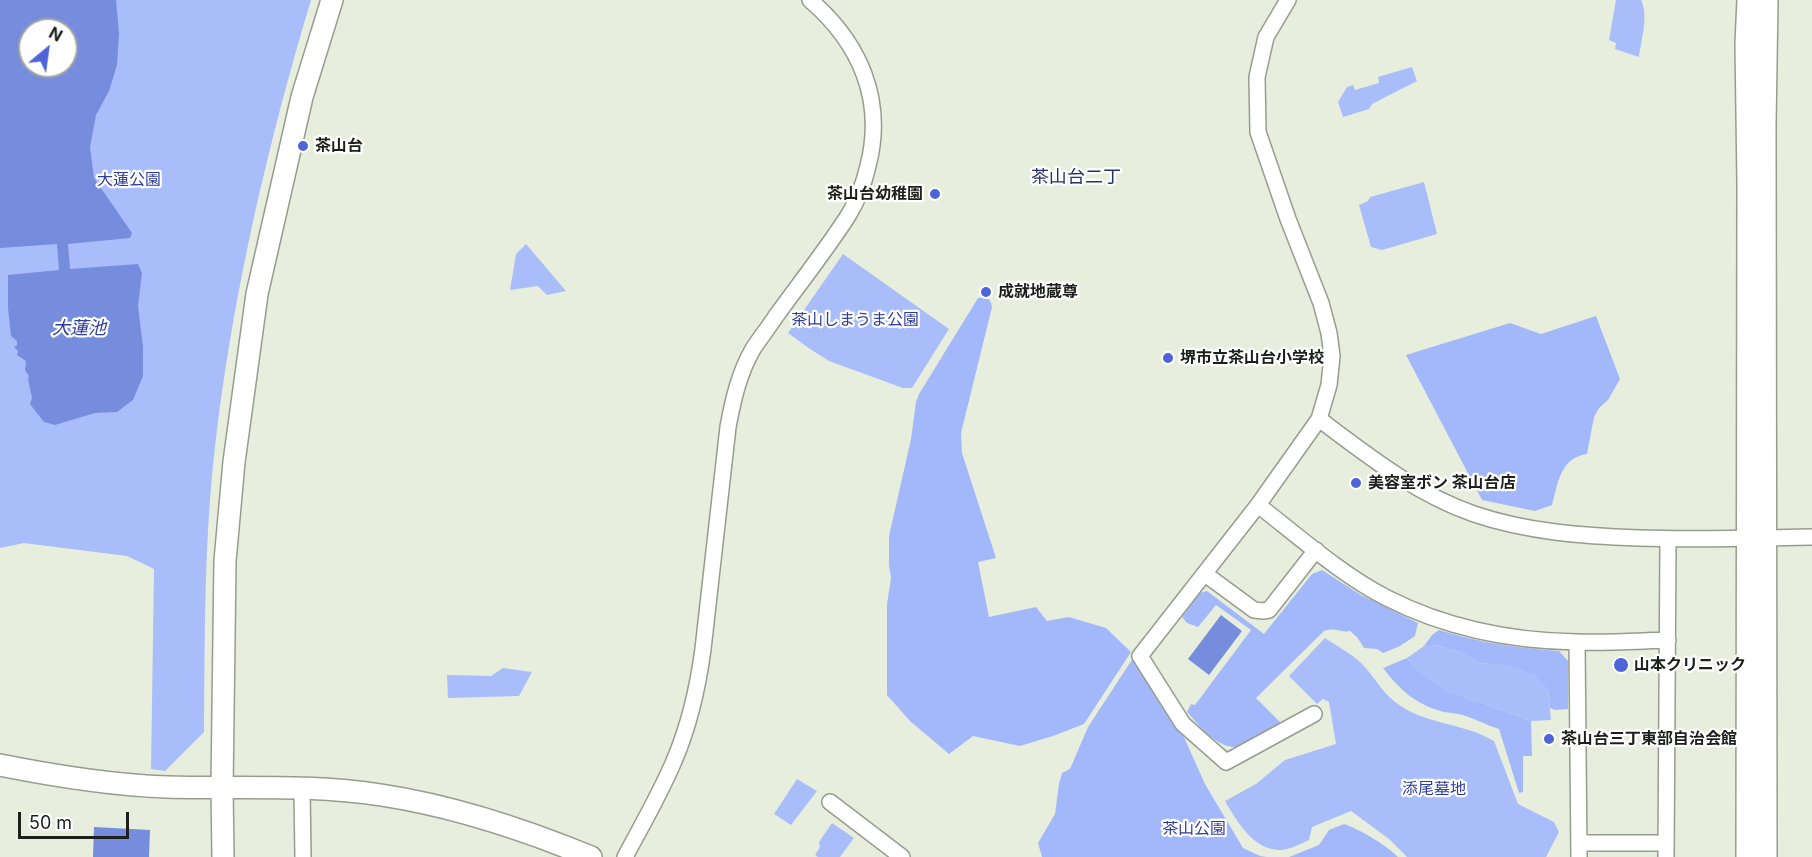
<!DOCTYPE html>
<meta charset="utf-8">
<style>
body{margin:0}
#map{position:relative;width:1812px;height:857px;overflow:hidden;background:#e7eedd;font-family:Inter,sans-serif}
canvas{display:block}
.north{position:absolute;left:18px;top:18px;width:60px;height:60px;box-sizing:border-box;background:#fff;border:2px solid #a5a6a3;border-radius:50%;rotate:29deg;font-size:16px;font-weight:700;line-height:24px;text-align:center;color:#1d201a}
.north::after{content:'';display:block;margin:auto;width:21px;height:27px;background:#4e64d9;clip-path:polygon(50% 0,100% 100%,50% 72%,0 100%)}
.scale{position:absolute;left:18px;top:812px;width:111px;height:27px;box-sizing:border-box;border:3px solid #1d201a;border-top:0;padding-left:8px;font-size:18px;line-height:21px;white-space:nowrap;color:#1d201a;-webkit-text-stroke:4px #fff;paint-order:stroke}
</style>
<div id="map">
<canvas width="1812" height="857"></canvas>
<div class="north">N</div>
<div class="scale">50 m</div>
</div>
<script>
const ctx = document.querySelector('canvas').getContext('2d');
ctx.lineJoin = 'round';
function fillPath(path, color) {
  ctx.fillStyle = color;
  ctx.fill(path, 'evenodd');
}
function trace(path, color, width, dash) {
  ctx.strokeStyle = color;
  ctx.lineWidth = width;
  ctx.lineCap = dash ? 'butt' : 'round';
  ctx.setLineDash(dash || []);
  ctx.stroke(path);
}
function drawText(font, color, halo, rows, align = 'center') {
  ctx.font = font + ' Inter,"Noto Sans JP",sans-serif';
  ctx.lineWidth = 4.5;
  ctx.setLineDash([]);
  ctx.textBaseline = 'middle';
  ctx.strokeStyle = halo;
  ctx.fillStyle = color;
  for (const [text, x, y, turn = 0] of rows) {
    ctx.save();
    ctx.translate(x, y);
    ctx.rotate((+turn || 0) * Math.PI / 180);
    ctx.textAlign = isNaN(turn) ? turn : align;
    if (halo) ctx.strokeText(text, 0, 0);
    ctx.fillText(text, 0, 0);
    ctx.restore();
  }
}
fillPath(new Path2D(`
 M0,0h311c-43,143 -77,289 -95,438 -12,97 -11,196 -12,294l-39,39 -14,-2 3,-200 -27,-13 -103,-13 -24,5zM30,30h36v36h-36z
 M1616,0h25c8,16 0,40 -2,57l-24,-8 1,-6 -7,-3z
 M1412,67l5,14 -45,23 -3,5 -26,8 -5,-15 9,-15 6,-2 2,5 24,-7 -1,-6z
 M1424,182l13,52 -55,16 -11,-3 -12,-42 9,-4 2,-4z
 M526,244l40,47 -19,4 -9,-9 -28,4 6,-36z
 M843,254l106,75 -37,59h-9l-74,-27 -19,-12 -22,-16z
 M1325,638c12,8 25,15 35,24 13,12 21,29 34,39 29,24 68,21 100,40l24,63 36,18 5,10 -13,25h-139l-18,-18 -38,-28 -39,16 -3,13c-7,3 -14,7 -22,9 -30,7 -50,-27 -62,-48l31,-17 29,-24 51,-16 -7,-42 -6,-3 -6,5 -28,-28z
 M1435,645l25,7 21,11 22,2 33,10 12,15 3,30 -20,1 -43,-16 -42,-13 -34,-26 -1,-4 -4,-4 17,-12 4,1z
 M503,668l29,4 -13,24 -71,2 -1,-23 44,1z
 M797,779l20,12 -26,34 -17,-11z
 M832,823l22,15 -14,19h-22l-3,-2 5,-8 -1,-5z`), '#aabdfb');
fillPath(new Path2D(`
 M985,297l5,3 2,7 -31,126 1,20 34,105 -18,4 11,55 47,-10 11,14 22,-4 37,11 25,24 -47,72 -31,12 -33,10 -47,-10 -24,18 -39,-33 -23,-26v-91l4,-26 -2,-13v-29l22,-97 5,-37 3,-8 59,-96z
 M1596,316l24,63 -12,21 -9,8 -5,9 -7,37c-27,4 -29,29 -35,51l-17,6 -53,-11 -76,-145 104,-32 31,11z
 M1322,570l39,25 57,28 -3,13 -15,10 -17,7 -6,-4 -13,-1 -7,-11 -7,-6c-10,2 -13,-4 -26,0l-68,67 25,25 -46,24c-19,0 -36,-22 -48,-35l4,-8 4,1 56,-75 -35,-25 -18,22 -11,-4 -5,-6 18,-24 7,-2 57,43 48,-60z
 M1439,630c39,12 79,18 120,21l9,10v48l-13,1 -5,-2 -2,-18 -13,-15 -32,-10 -22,-2 -21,-11 -25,-7 -7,2 -4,-1 8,-11z
 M1135,655l44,71 26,58 38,64 17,8 7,1h-225l-4,-14 17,-29 4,-30 3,-11 8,-4 18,-42z
 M1407,658l4,4 1,4 35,26 41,13 43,16 1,35h-9v36l-4,1 -20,-64c-13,-4 -27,-12 -41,-15 -4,-1 -9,-1 -14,-2 -28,-7 -44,-22 -61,-44z
 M1344,824c19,7 39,19 54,33h-109l30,-12 10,-15z`), '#a3b8fb');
fillPath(new Path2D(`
 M0,0h116l3,33 -2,32 -8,26 -13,24 -6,32 4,31 38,55 -2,5 -62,6 2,25 68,-5 4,9 -4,33 5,41v29l-10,24 -16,12 -22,1 -40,12 -11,-3 -14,-18 2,-6 -4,-19 1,-3 -4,-6 1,-9 -9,-6 1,-4 -4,-4 3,-2v-4l-6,-5 -3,-28v-33l51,-5 -2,-26 -57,4zM30,30h36v36h-36z
 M1221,615l21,16 -33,44 -21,-16z
 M94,827l56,3 -1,27h-56z`), '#768cdd');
const street = new Path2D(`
 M1288,0l-22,37 -9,40 1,55 30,87 33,84 8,30 3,23 -3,29 -10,34 -61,86 -118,151 43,68 43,38 88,-48
 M1319,419c48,36 97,75 155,95 53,18 109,22 165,24 58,2 115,0 173,-1
 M1258,505c40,31 85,71 129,93 59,30 125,43 190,44 30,1 60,-1 91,-2
 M1205,574l49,36 9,1 6,-1 47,-60
 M1577,642l2,215
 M302,789l1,68
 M830,802l72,55
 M1579,843h87
 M625,857c17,-32 35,-63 49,-96 15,-35 24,-74 29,-112l25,-222c5,-27 11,-54 25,-78 7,-11 16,-22 23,-33 24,-33 50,-66 72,-100 10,-16 16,-33 20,-50 17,-66 -8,-123 -58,-166
 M1666,857l2,-318`);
const secondary = new Path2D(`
 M0,765c55,11 111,20 167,22 71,2 144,-3 214,8 73,11 142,34 210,62
 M223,857l-1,-69 3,-227 9,-99 23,-168 45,-197 30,-97
 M1747,857l1,-673 -2,-140 2,-44
 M1766,857l-1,-732 2,-125`);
trace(street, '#969d8e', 18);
trace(secondary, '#969d8e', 24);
trace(street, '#fff', 15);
trace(secondary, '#fff', 21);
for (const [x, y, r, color] of [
 [303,146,6,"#4e64d9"],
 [935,194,6,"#4e64d9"],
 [986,292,6,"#4e64d9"],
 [1168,358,6,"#4e64d9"],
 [1356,483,6,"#4e64d9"],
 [1621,665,8,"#4e64d9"],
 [1549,739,6,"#4e64d9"]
]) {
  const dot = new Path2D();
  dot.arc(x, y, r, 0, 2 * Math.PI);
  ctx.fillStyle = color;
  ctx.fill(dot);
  trace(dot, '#fff', 2);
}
drawText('bold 16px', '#1d201a', '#fff', [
 ["茶山台",315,146],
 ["茶山台幼稚園",923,194,"right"],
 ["成就地蔵尊",998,292],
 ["堺市立茶山台小学校",1180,358],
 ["美容室ボン 茶山台店",1368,483],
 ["山本クリニック",1634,665],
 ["茶山台三丁東部自治会館",1561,739]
], 'left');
drawText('16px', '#2e3c9b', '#fff', [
 ["大蓮公園",129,180],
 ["茶山しまうま公園",855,320],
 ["添尾墓地",1434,789],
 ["茶山公園",1194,829]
]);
drawText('18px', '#253169', '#fff', [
 ["茶山台二丁",1076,178]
]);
drawText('italic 18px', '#2f3e9d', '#fff', [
 ["大蓮池",79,329]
]);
</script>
